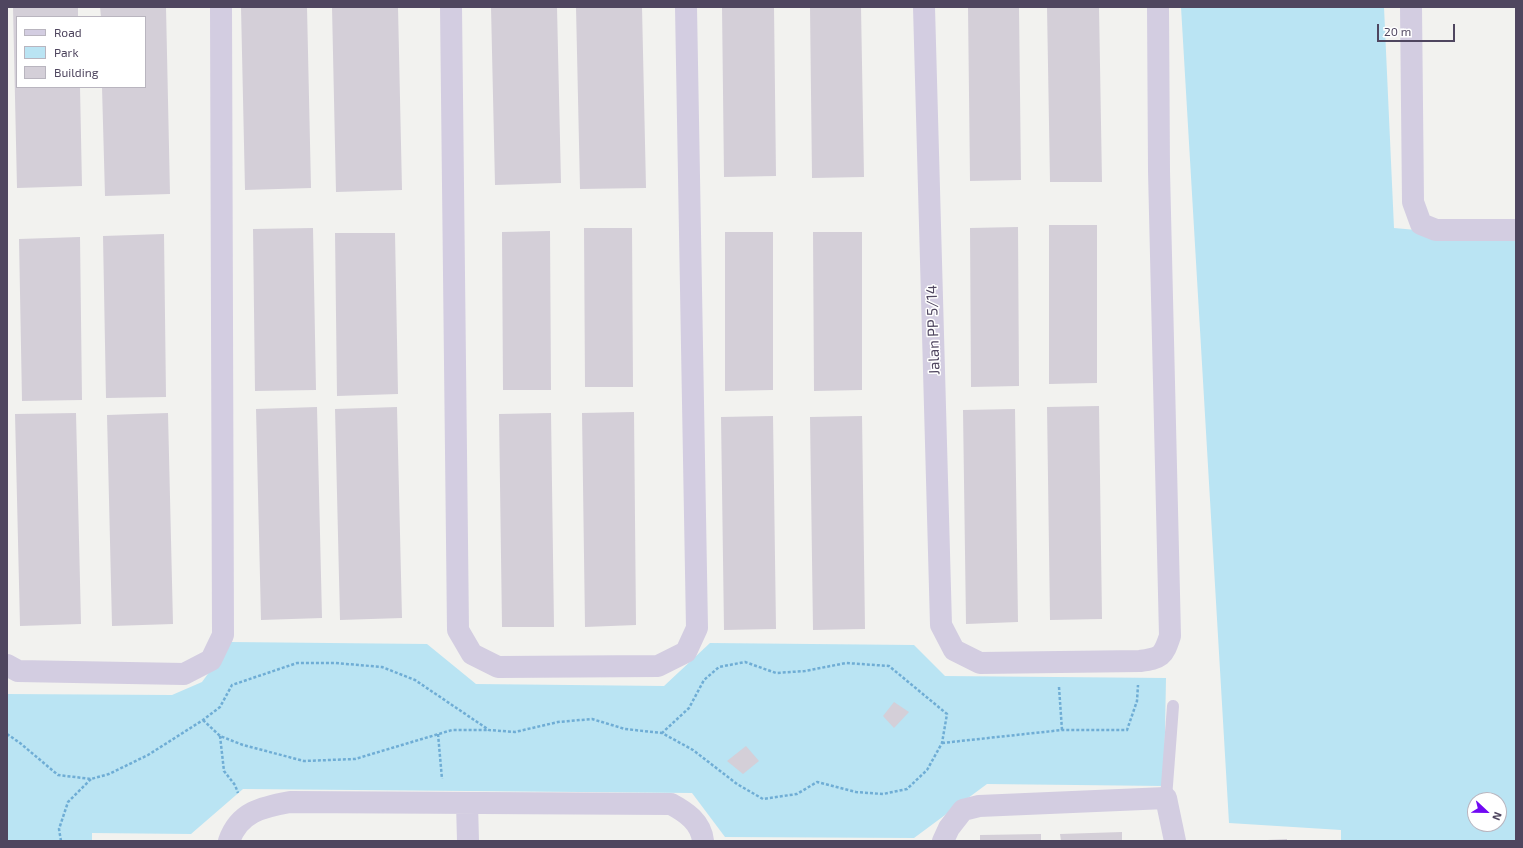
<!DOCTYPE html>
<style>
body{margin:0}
#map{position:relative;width:1523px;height:848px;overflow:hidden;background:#f2f2ef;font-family:"Exo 2",sans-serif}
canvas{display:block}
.frame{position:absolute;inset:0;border:8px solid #4f465f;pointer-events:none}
.legend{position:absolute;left:16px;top:16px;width:130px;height:72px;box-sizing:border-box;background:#fff;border:1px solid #b9b5bf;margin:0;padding:5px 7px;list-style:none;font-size:12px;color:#4f465f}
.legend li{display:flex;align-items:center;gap:8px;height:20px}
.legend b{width:20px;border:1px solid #b9b5bf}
.north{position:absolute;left:1467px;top:792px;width:40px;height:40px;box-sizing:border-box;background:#fff;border:1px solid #b9b5bf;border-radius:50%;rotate:112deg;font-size:11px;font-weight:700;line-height:16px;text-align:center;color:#4f465f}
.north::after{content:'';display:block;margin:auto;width:14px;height:18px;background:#7109f3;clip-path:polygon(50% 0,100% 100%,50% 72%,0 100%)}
.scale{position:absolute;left:1377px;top:24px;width:78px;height:18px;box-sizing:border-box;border:2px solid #4f465f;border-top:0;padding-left:5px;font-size:12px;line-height:14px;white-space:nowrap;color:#4f465f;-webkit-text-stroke:3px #fff;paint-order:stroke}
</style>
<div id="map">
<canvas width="1523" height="848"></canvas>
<div class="frame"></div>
<ul class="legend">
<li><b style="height:5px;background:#d3cde1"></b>Road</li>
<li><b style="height:11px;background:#bae4f3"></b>Park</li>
<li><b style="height:11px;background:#d4cfd8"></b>Building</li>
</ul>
<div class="north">N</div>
<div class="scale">20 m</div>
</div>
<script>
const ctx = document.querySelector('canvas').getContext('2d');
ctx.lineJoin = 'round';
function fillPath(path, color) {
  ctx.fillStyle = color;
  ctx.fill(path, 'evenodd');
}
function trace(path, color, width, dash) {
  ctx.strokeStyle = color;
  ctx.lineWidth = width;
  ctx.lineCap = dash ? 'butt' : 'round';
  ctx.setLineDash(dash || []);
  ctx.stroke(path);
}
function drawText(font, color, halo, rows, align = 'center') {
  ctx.font = font + ' "Exo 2",sans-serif';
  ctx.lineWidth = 3;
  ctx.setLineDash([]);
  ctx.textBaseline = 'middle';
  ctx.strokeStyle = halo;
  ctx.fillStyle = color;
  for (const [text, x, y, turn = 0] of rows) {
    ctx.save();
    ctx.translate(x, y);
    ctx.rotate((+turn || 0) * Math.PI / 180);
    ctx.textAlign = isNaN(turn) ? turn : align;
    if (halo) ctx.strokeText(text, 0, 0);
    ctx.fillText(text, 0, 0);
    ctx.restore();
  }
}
fillPath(new Path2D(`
 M1181,7h203l10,221 122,11v602h-175v-11l-112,-7zM1475,800h24v24h-24z
 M231,642l196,2 49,40 188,2 46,-43 204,2 31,31 221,2 -2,108 -177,-2 -73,54 -189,-1 -33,-44 -449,-4 -52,45 -99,-1v8h-85v-147l165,1 30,-13z`), '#bae4f3');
fillPath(new Path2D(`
 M13,7h65v10h-61v70h63l2,99 -65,2z
 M100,7h66l4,187 -65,2 -3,-109h43v-70h-44z
 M241,7h66l4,181 -66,2z
 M332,7h66l4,183 -66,2z
 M491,7h66l4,176 -66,2z
 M576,7h66l4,181 -66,1z
 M722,7h52l2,169 -52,1z
 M810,7h51l3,170 -52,1z
 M968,7h51l2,173 -51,1z
 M1047,7h52l3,175h-52z
 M1049,225h48v158l-48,1z
 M1018,227l1,159 -48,1 -1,-159z
 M313,228l3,162 -61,1 -2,-162z
 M584,228h48l1,159h-48z
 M550,231l1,159h-48l-1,-158z
 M725,232h48v158l-48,1z
 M813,232h49v158l-48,1z
 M335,233h60l3,161 -61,2z
 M164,234l2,163 -60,1 -3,-162z
 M80,237l2,163 -60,1 -3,-162z
 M1099,406l3,213 -52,1 -3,-213z
 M317,407l5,211 -61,2 -5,-211z
 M397,407l5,211 -62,2 -5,-211z
 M1015,409l3,213 -52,2 -3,-214z
 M634,412l2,213 -51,2 -3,-214z
 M76,413l5,211 -61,2 -5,-212z
 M168,413l5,211 -61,2 -5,-211z
 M551,413l3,214h-52l-3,-213z
 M773,416l3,213 -52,1 -3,-213z
 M862,416l3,213 -52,1 -3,-213z
 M894,702l15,10 -15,16 -11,-12z
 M746,746l13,15 -16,13 -16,-13z
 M1122,832v9h-61l-1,-7z
 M1041,834v7h-61v-6z
 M1287,839v2h-20v-1z`), '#d4cfd8');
trace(new Path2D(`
 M1059,687l3,43
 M203,720l17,16 23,9 61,16 51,-2 97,-29h36
 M7,734l13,9 38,32 33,4 18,-5 39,-19 55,-35 17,-13 12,-22 65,-22h38l47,4 33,13 74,50 26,2 43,-10 34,-3 33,10 37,4 31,17 44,34 26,15 34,-5 20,-12 39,10 27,2 24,-5 20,-19 15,-27 5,-29 -58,-48 -43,-3 -41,8 -29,2 -31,-11 -26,5 -15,13 -15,28 -27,25
 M438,734l4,45
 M220,736l4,35 11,14 3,8
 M942,743l120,-13h65l10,-29 1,-16
 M61,841l-2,-12 9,-27 23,-23`), '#6fadd5', 2.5, [3, 2]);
trace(new Path2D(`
 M1166,798l7,-92`), '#d3cde1', 12);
trace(new Path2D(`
 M451,7l7,623 14,24 26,13 160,-1 28,-14 11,-24 -11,-621
 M924,7l17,618 13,25 26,13 160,-2c21,-3 23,-4 30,-25l-11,-465 -1,-164
 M1411,7l2,195 8,22 15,6h80
 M7,665l11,6 166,3 27,-14 12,-25 -2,-628
 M467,803l1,38
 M229,841c10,-29 33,-34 61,-39l381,2c15,8 30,18 32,37
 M943,841l6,-13 14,-18 16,-4 187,-8 9,43`), '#d3cde1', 22);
drawText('15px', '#4f465f', '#fff', [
 ["Jalan PP 5/14",933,330,-92]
]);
</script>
